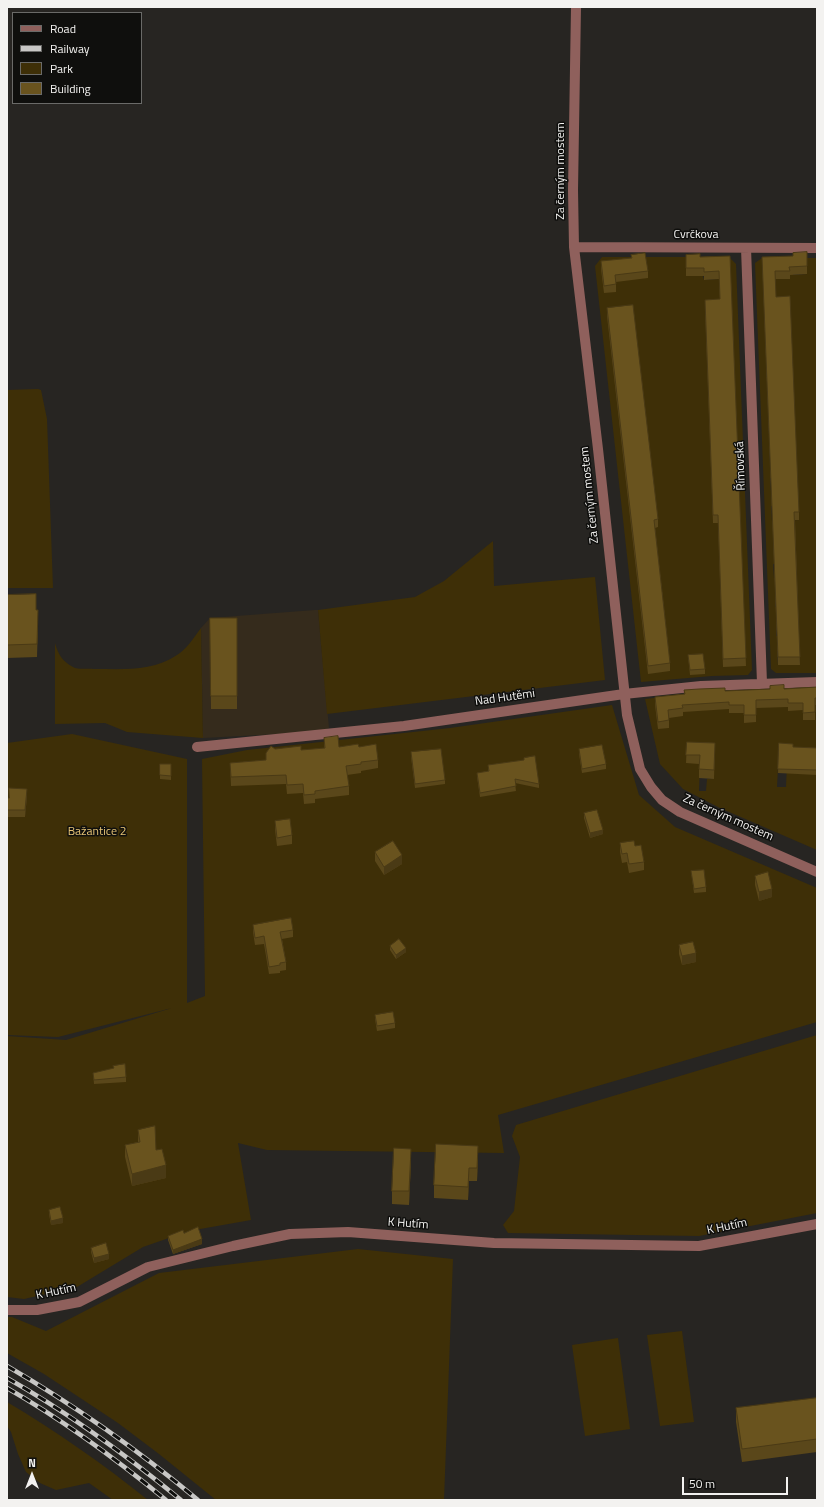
<!DOCTYPE html>
<meta charset="utf-8">
<style>
body{margin:0}
#map{position:relative;width:824px;height:1507px;overflow:hidden;background:#272522;font-family:"Titillium Web",sans-serif}
canvas{display:block}
.frame{position:absolute;inset:0;border:8px solid #f3f2f0;pointer-events:none}
.legend{position:absolute;left:12px;top:12px;width:130px;height:92px;box-sizing:border-box;background:#0f0f0d;border:1px solid #6a6a68;margin:0;padding:5px 7px;list-style:none;font-size:12px;color:#f3f2f0}
.legend li{display:flex;align-items:center;gap:8px;height:20px}
.legend b{width:20px;border:1px solid #6a6a68}
.north{position:absolute;left:12px;top:1455px;width:40px;height:40px;-webkit-text-stroke:3px #0f0f0d;paint-order:stroke;rotate:0deg;font-size:11px;font-weight:700;line-height:16px;text-align:center;color:#f3f2f0}
.north::after{content:'';display:block;margin:auto;width:14px;height:18px;background:#f3f2f0;clip-path:polygon(50% 0,100% 100%,50% 72%,0 100%)}
.scale{position:absolute;left:682px;top:1477px;width:106px;height:18px;box-sizing:border-box;border:2px solid #f3f2f0;border-top:0;padding-left:5px;font-size:12px;line-height:14px;white-space:nowrap;color:#f3f2f0;-webkit-text-stroke:3px #0f0f0d;paint-order:stroke}
</style>
<div id="map">
<canvas width="824" height="1507"></canvas>
<div class="frame"></div>
<ul class="legend">
<li><b style="height:5px;background:#8f605c"></b>Road</li>
<li><b style="height:5px;background:#c8c7c5"></b>Railway</li>
<li><b style="height:11px;background:#3e2f07"></b>Park</li>
<li><b style="height:11px;background:#69531e"></b>Building</li>
</ul>
<div class="north">N</div>
<div class="scale">50 m</div>
</div>
<script>
const ctx = document.querySelector('canvas').getContext('2d');
ctx.lineJoin = 'round';
function fillPath(path, color) {
  ctx.fillStyle = color;
  ctx.fill(path, 'evenodd');
}
function trace(path, color, width, dash) {
  ctx.strokeStyle = color;
  ctx.lineWidth = width;
  ctx.lineCap = dash ? 'butt' : 'round';
  ctx.setLineDash(dash || []);
  ctx.stroke(path);
}
function drawText(font, color, halo, rows, align = 'center') {
  ctx.font = font + ' "Titillium Web",sans-serif';
  ctx.lineWidth = 3;
  ctx.setLineDash([]);
  ctx.textBaseline = 'middle';
  ctx.strokeStyle = halo;
  ctx.fillStyle = color;
  for (const [text, x, y, turn = 0] of rows) {
    ctx.save();
    ctx.translate(x, y);
    ctx.rotate((+turn || 0) * Math.PI / 180);
    ctx.textAlign = isNaN(turn) ? turn : align;
    if (halo) ctx.strokeText(text, 0, 0);
    ctx.fillText(text, 0, 0);
    ctx.restore();
  }
}
fillPath(new Path2D(`
 M315,610h3l11,118 -11,4 -115,6 -2,-110 9,-10z`), '#352b1c');
fillPath(new Path2D(`
 M602,257h127l7,7 16,406 -4,5 -36,1 -71,6 -46,-416zM699,262l32,27h-12v-10l-15,1zM710,423l28,41 -27,1v-14l7,-14h-8z
 M762,258h55v415h-41l-5,-4 -16,-406zM806,260l1,14 -14,1v-2h-4v6h-14v10l-11,1 -2,-25 27,-1 4,1v-4zM790,304l1,15h-8l1,14h7l1,14 -27,1v-14l4,-1 -1,-13h-4v-15zM793,362v14l-8,1 1,13h8v15l-26,1 -1,-15h4l-1,-14h-4v-14zM768,420h27v14h-7v14h8v14l-26,1 -1,-14 4,-1 -1,-13h-3zM797,477l1,14 -8,1v13h8l1,15 -27,1 -1,-15h4v-14h-4l-1,-14zM773,535h22v14l-5,1v13h6v14l-22,1 -1,-14h4v-14h-4zM797,592l1,15h-6l1,14h5l1,14 -23,1v-14l4,-1 -1,-14h-4v-14zM799,650l1,15h-22l-1,-14z
 M38,389l3,1 6,29 6,169h-46v-198z
 M493,541l1,45 101,-9 10,103 -278,34 -9,-104 97,-13 29,-16z
 M201,628l2,110 -76,-6 -22,-9 -50,1v-81c3,11 7,18 18,24 5,3 14,1 21,2 28,0 58,3 83,-14 10,-6 17,-18 24,-27z
 M817,689v64l-38,-5 -2,39h9l1,-24 30,12v75l-97,-42 -37,-19 -23,-25 -15,-65 35,-4zM814,695l1,15h-12l-18,-4zM755,698l1,14 -12,11v-10h-15v-5zM700,764l14,15h-7l-1,12h-7z
 M612,705l27,90 36,32 142,61v134l-319,93 6,38 -237,-3 -29,-7 13,77 -62,11 -46,16 -66,40 -53,12 -17,-2v-261l59,4 106,-32 -114,29 -51,-2v-292l65,-9 115,25v244l18,-7 -3,-237 45,-9 203,-22z
 M817,1035v178l-118,23 -191,-3 -5,-8 11,-14 6,-54 -8,-21 4,-11z
 M358,1249l95,10 -9,241h-228l-57,-46 -41,-31 -74,-49 -37,-21v-36h5l34,14 113,-58z
 M682,1331l12,91 -34,4 -13,-91z
 M618,1338l12,91 -45,7 -13,-91z
 M7,1402c49,29 96,62 141,98h-35l-24,-17 -33,7 -16,-7 -14,-11 -8,-18 -7,-22 -4,-6z`), '#3e2f07');
trace(new Path2D(`
 M576,7l-3,183 1,57 24,202 29,266 13,54 11,18 11,13 18,12 137,60
 M574,247l243,1
 M746,248l16,435
 M197,747l207,-21 220,-32 77,-8 116,-4
 M7,1310h30l42,-8 69,-35 85,-21 57,-12 58,-2 146,11 205,3 118,-22`), '#8f605c', 10);
const rail = new Path2D(`
 M7,1366c67,39 131,84 191,134
 M7,1378c62,35 119,77 174,122
 M7,1388c56,32 109,71 159,112`);
trace(rail, '#c8c7c5', 4.5);
trace(rail, '#0f0f0d', 3, [9]);
fillPath(new Path2D(`
 M631,255l17,16v7l-32,4v10l-12,1 -3,-24v-8l30,-3z
 M686,255l14,2 30,-1 16,410 -23,1 -5,-144h-5l-8,-215v-8l15,-1 -1,-20 -15,1v-4h-18z
 M762,257l45,9v8l-17,1v4h-15l1,18 23,215v8h-4l5,145h-22z
 M607,308l51,211v8l-3,1 15,135v8l-22,3 -41,-358z
 M7,595l29,15 2,14 -1,33 -30,1z
 M210,618h27v91h-26z
 M688,655l17,14v5l-15,1z
 M817,687v18h-2v15h-12v-10l-15,1v-4l-32,1v14l-12,1v-10h-15v-4l-46,3v4l-14,2v10l-11,1 -3,-24v-8l29,-3v-4l41,1z
 M324,738l15,9h20l19,13v8l-17,3v2l-14,2 2,11v9l-34,4v4l-11,1 -1,-11 -16,1 -1,-10 -55,2 -1,-23 36,-3v-7l9,-4 26,1 23,-2z
 M687,742l28,1 -1,36 -15,-1v-14l-13,-1z
 M779,743l14,4 24,1v27l-39,-2z
 M579,749l27,15v5l-24,4 -3,-19z
 M411,752l34,28v4l-30,4 -4,-31z
 M524,758l15,26v4l-24,-5 1,8 -36,6 -3,-20v-4l11,-2v-6l36,-5z
 M171,769v11l-11,-1v-4z
 M27,796l-2,21h-18v-19z
 M584,813l19,21 -13,4 -6,-20z
 M275,821l17,14v9l-15,2 -2,-16z
 M620,843l15,3 9,16v8l-15,3 -2,-11 -5,1 -2,-11z
 M375,852l27,12 -18,11 -9,-14z
 M691,871l15,16v5l-12,1z
 M755,876l17,21 -13,4 -4,-16z
 M253,925l40,5v7l-11,2 4,23v8l-6,1v2l-11,1 -5,-30 -9,1 -2,-13z
 M679,945l17,17 -14,3 -3,-11z
 M390,946l16,6 -10,7 -6,-9z
 M375,1015l20,8v5l-18,3 -2,-12z
 M93,1073l33,4v5l-32,2z
 M138,1130l18,20 10,28 -34,8 -7,-29v-12l13,-3z
 M478,1159l-1,22h-8l-1,19 -34,-2v-13z
 M411,1162l-2,43 -17,-1v-13z
 M49,1210l14,13 -12,2 -2,-11z
 M168,1236l34,8 -29,10 -5,-14z
 M91,1248l18,11 -15,4 -3,-11z
 M817,1398v54l-75,10 -6,-40v-14z`), '#5a471a');
fillPath(new Path2D(`
 M27,789v7l-2,21v-7z
 M603,830v4l-13,4v-5z
 M402,855v9l-18,11v-8z
 M772,889v8l-13,4v-9z
 M406,948v4l-10,7v-4z
 M696,953v9l-14,3v-9z
 M478,1146v13l-1,22v-13z
 M411,1149v13l-2,43v-14z
 M166,1165v13l-34,8v-12z
 M469,1168v13l-1,19v-13z
 M63,1218v5l-12,2v-4z
 M202,1239v5l-29,10v-4z
 M109,1254v5l-15,4v-5z`), '#4a3a15');
const building = new Path2D(`
 M807,252v14l-18,1 1,4h-15l1,26 14,-1 9,216h-5l6,145h-22l-16,-400 31,-1v-3z
 M645,253l3,18 -33,4 1,9 -12,2 -3,-25 31,-3 -1,-3z
 M700,254v3l30,-1 16,402 -23,1 -5,-144h-5l-8,-215 15,-1 -1,-28 -15,1v-4h-18v-13z
 M633,305l25,214 -4,1 16,143 -22,3 -41,-358z
 M36,594v16h2l-1,34 -30,1v-50z
 M210,618h27v78h-26z
 M703,654l2,15 -15,1 -2,-15z
 M784,685v4l33,-2v11h-2v14l-12,1v-10h-15v-4l-32,1v15h-12v-10h-15v-3l-47,3 1,3 -15,2 1,10 -11,2 -3,-25 30,-3 -1,-4 15,-1 26,-1v3l45,-2v-3z
 M338,736l1,11 19,-3 1,3 17,-3 2,16 -17,2v2l-15,2 3,20 -34,5v3l-11,1 -1,-11 -16,1 -1,-10 -55,2 -1,-14 36,-3v-7l5,-7 4,3 26,-3v4l24,-2 -1,-10z
 M687,742l28,1 -1,27 -15,-1 1,-14h-14z
 M779,743l14,1v3l24,1v22l-39,-1z
 M602,745l4,19 -24,5 -3,-20z
 M441,749l4,31 -30,4 -4,-32z
 M535,756l4,28 -24,-5 1,7 -36,7 -3,-20 12,-2 -1,-6 36,-5v-2z
 M160,764h11v12l-11,-1z
 M9,788l18,1 -2,21h-18v-12h2z
 M597,810l6,20 -13,3 -6,-20z
 M290,819l2,16 -15,3 -2,-17z
 M393,841l9,14 -18,12 -9,-15z
 M634,841l1,5 6,-1 3,17 -15,2 -2,-11 -5,1 -2,-11z
 M704,870l2,17 -12,2 -3,-18z
 M768,872l4,17 -13,3 -4,-16z
 M291,918l2,12 -13,2 6,30 -6,1v2l-11,2 -5,-31 -9,2 -2,-13z
 M399,939l7,9 -10,7 -6,-9z
 M693,942l3,11 -14,3 -3,-11z
 M393,1012l2,11 -18,3 -2,-11z
 M125,1064l1,13 -32,3 -1,-7 21,-5 -1,-2z
 M155,1126l1,24 6,-1 4,16 -34,9 -7,-29 15,-3 -2,-12z
 M436,1144l42,2 -1,22h-8l-1,19 -34,-2z
 M394,1148l17,1 -2,42h-17z
 M60,1207l3,11 -12,3 -2,-11z
 M198,1227l4,12 -29,11 -5,-14 15,-6 1,3z
 M106,1243l3,11 -15,4 -3,-10z
 M817,1398v41l-75,10 -6,-41z`);
fillPath(building, '#69531e');
trace(building, '#4a3a15', 1);
drawText('12px', '#f3f2f0', '#0f0f0d', [
 ["Za černým mostem",561,171,-90],
 ["Cvrčkova",696,235],
 ["Římovská",741,466,-92],
 ["Za černým mostem",590,495,-96],
 ["Nad Hutěmi",505,698,-8],
 ["Za černým mostem",728,818,24],
 ["K Hutím",408,1224,4],
 ["K Hutím",727,1227,-12],
 ["K Hutím",56,1292,-12]
]);
drawText('12px', '#e7c475', '#0f0f0d', [
 ["Bažantice 2",97,832]
]);
</script>
